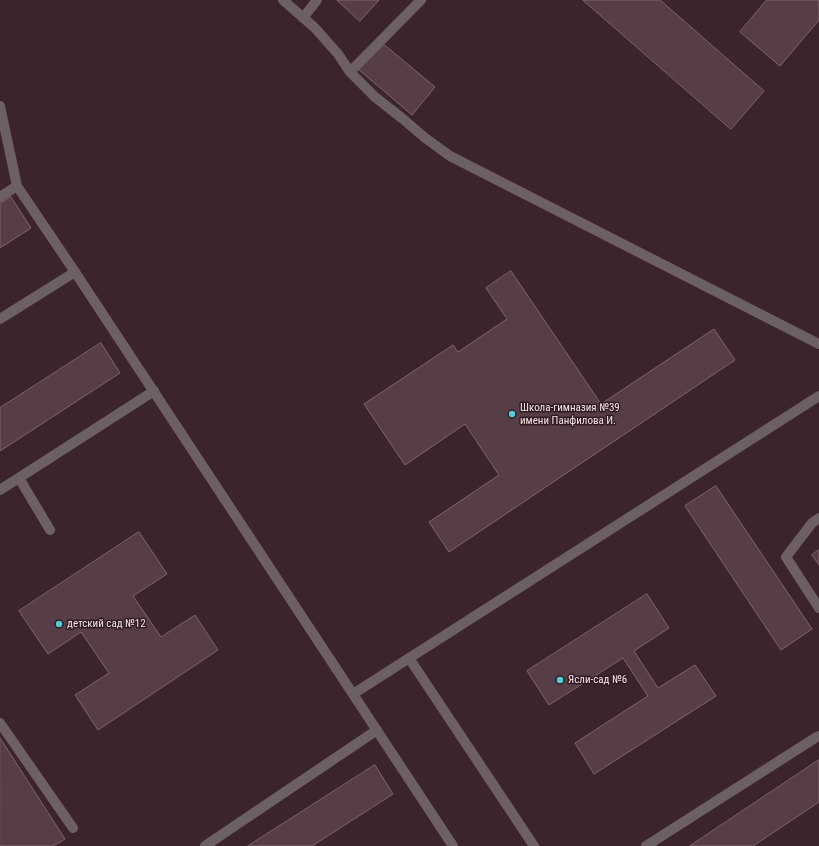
<!DOCTYPE html>
<meta charset="utf-8">
<style>
body{margin:0}
canvas{display:block;background:#3c242c}
</style>
<canvas width="819" height="846"></canvas>
<script>
const ctx = document.querySelector('canvas').getContext('2d');
ctx.lineJoin = 'round';
function fillPath(path, color) {
  ctx.fillStyle = color;
  ctx.fill(path, 'evenodd');
}
function trace(path, color, width, dash) {
  ctx.strokeStyle = color;
  ctx.lineWidth = width;
  ctx.lineCap = dash ? 'butt' : 'round';
  ctx.setLineDash(dash || []);
  ctx.stroke(path);
}
function drawText(font, color, halo, rows, align = 'center') {
  ctx.font = font + ' "Roboto Condensed",sans-serif';
  ctx.lineWidth = 3;
  ctx.setLineDash([]);
  ctx.textBaseline = 'middle';
  ctx.strokeStyle = halo;
  ctx.fillStyle = color;
  for (const [text, x, y, turn = 0] of rows) {
    ctx.save();
    ctx.translate(x, y);
    ctx.rotate((+turn || 0) * Math.PI / 180);
    ctx.textAlign = isNaN(turn) ? turn : align;
    if (halo) ctx.strokeText(text, 0, 0);
    ctx.fillText(text, 0, 0);
    ctx.restore();
  }
}
const building = new Path2D(`
 M337,0h42l-19,21z
 M583,0h77l104,91 -33,38z
 M767,0h52v20l-39,46 -40,-34z
 M381,42l54,45 -23,28 -54,-46z
 M11,197l20,31 -31,20v-44z
 M511,271l90,133 113,-75 21,31 -286,192 -20,-30 70,-47 -34,-51 -60,41 -41,-61 89,-59 5,7 49,-33 -21,-31z
 M101,343l19,30 -120,78v-43z
 M716,486l96,143 -31,21 -96,-144z
 M139,532l28,42 -34,22 28,41 34,-22 23,35 -120,80 -23,-35 34,-22 -28,-41 -33,22 -29,-43z
 M819,550v15l-7,-10z
 M647,594l22,34 -35,23 24,37 37,-23 21,31 -122,78 -19,-31 73,-47 -25,-38 -74,47 -22,-34z
 M0,738l65,101 -12,7h-53z
 M819,760v42l-66,44h-63z
 M375,765l18,29 -81,52h-64z`);
fillPath(building, '#573d45');
trace(building, '#7f646c', 1);
trace(new Path2D(`
 M283,0l32,28 23,26 12,18
 M421,0l-71,72 25,25 28,22 21,18 26,19 369,188
 M303,18l14,-18
 M0,106l17,80 58,86 378,574
 M0,197l17,-11
 M0,319l75,-47
 M19,478l31,52
 M0,490l154,-99
 M819,518l-7,5 -26,34 33,51
 M409,658l125,188
 M353,694l466,-298
 M0,723l73,105
 M205,846l172,-116
 M646,846l169,-108 4,-2`), '#6d6064', 10);
for (const [x, y, r, color] of [
 [512,414,4,"#53cbdb"],
 [59,624,4,"#53cbdb"],
 [560,680,4,"#53cbdb"]
]) {
  const dot = new Path2D();
  dot.arc(x, y, r, 0, 2 * Math.PI);
  ctx.fillStyle = color;
  ctx.fill(dot);
  trace(dot, '#311b22', 1.5);
}
drawText('11px', '#f6e5ea', '#311b22', [
 ["Школа-гимназия №39",520,408],
 ["имени Панфилова И.",520,421],
 ["детский сад №12",67,624],
 ["Ясли-сад №6",568,680]
], 'left');
</script>
